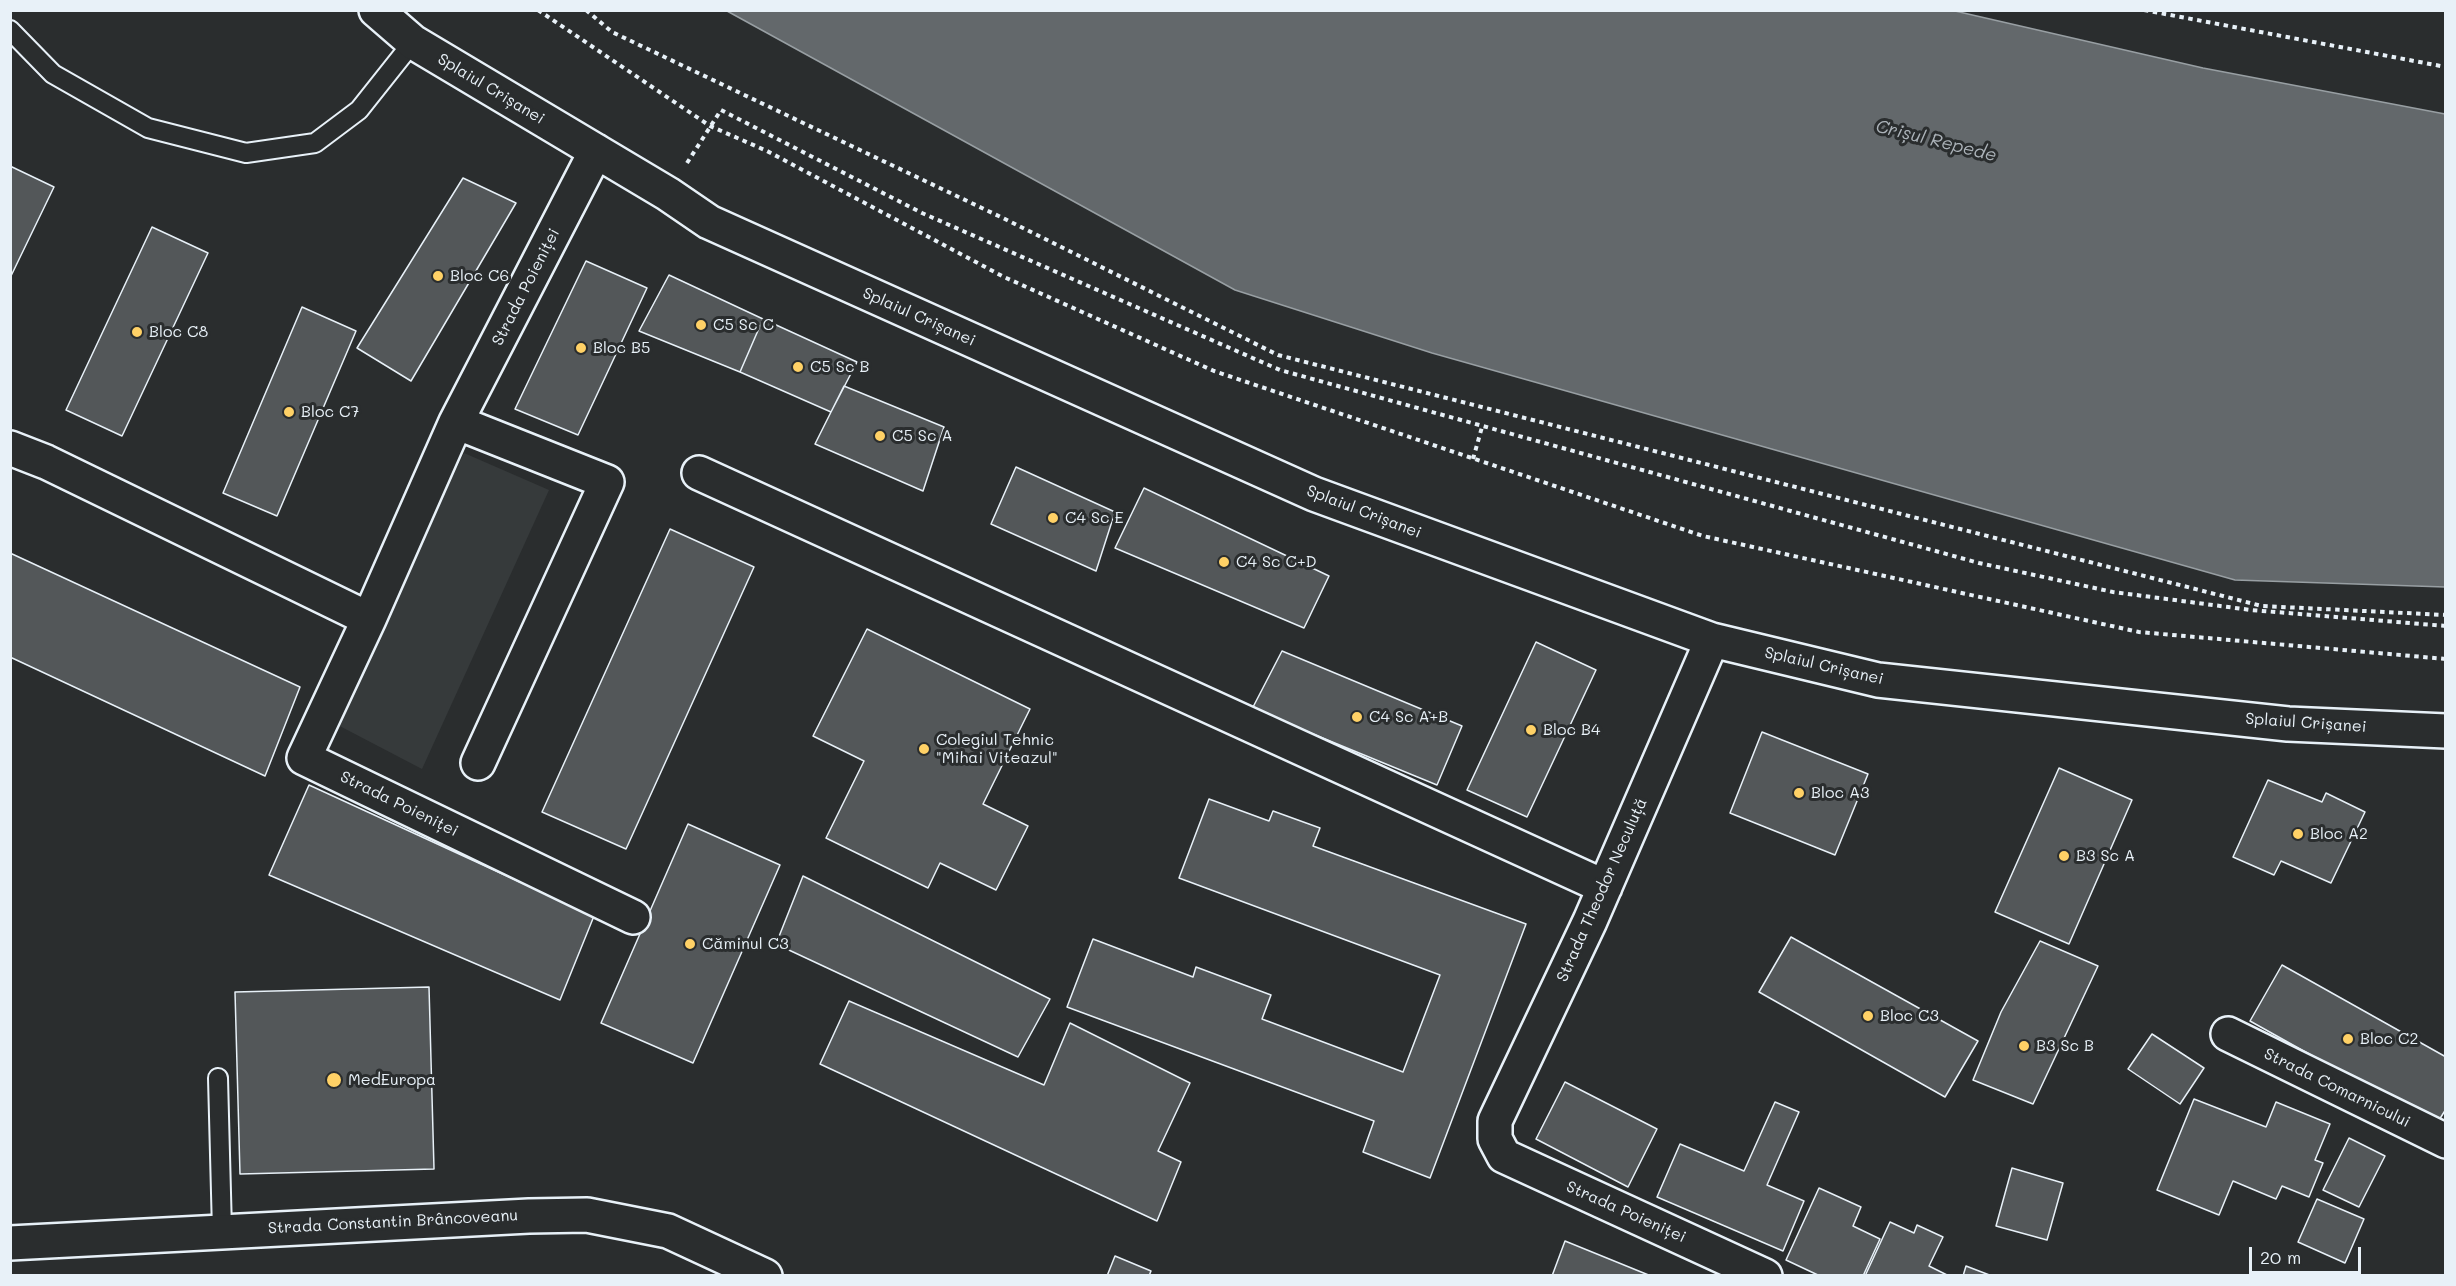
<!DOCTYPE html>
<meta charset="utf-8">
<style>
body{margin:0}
#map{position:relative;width:2456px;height:1286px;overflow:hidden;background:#2a2d2e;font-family:Mali,sans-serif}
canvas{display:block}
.frame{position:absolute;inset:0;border:12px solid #e8f1f8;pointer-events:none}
.scale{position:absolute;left:2249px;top:1247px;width:112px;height:27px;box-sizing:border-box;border:3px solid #e8f1f8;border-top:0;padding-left:8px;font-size:18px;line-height:21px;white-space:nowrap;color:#e8f1f8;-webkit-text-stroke:4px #2a2d2e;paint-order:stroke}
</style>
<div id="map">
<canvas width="2456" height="1286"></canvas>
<div class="frame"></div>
<div class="scale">20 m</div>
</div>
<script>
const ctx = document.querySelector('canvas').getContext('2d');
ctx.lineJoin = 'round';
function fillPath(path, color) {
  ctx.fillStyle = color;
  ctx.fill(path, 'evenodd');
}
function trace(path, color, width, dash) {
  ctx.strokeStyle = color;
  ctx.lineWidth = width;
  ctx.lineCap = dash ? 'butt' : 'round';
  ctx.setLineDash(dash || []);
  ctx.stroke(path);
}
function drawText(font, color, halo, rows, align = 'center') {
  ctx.font = font + ' Mali,sans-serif';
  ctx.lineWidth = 6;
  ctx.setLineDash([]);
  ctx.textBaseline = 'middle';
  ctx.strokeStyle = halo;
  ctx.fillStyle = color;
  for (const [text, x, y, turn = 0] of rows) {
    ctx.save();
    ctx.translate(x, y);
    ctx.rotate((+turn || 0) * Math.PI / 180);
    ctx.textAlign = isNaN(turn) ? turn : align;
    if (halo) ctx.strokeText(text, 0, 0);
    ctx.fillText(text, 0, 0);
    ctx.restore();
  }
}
fillPath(new Path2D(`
 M464,453l85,37 -127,279 -90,-47z`), '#363a3b');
const water = new Path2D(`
 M727,11h1228l248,57 242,46v473l-210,-7 -803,-227 -197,-63z`);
fillPath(water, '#63686b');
trace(water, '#989fa3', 1.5);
const building = new Path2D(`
 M10,166l44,21 -44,91z
 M463,178l53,25 -105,178 -54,-33z
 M152,227l56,26 -86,183 -56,-26z
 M586,261l61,27 -69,147 -63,-26z
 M669,275l94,44 -23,53 -101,-41z
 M302,307l54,24 -79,185 -54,-23z
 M763,319l94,43 -26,50 -91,-40z
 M844,386l100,41 -21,64 -108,-47z
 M1016,467l99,45 -19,59 -105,-47z
 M1144,488l185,88 -25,52 -189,-80z
 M670,529l84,38 -128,282 -84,-37z
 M10,553l290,134 -35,89 -255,-119z
 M867,629l163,80 -47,95 45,22 -32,64 -56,-27 -12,25 -102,-50 38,-77 -51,-25z
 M1536,642l60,28 -69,147 -60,-27z
 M1282,651l180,75 -25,59 -185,-76z
 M1762,732l106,42 -33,81 -105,-42z
 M2059,768l73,32 -63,144 -74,-32z
 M2268,780l54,22 4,-9 39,19 -34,71 -50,-22 -7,14 -41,-18z
 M309,785l285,131 -34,84 -291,-125z
 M1209,799l60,22 4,-10 47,17 -7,18 213,78 -96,254 -67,-26 11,-31 -307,-114 26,-68 100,38 3,-10 75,28 -9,24 141,53 37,-97 -261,-97z
 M688,824l92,41 -87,198 -92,-40z
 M803,876l247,123 -32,58 -242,-113z
 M1791,937l187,104 -33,56 -186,-105z
 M2040,941l58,25 -65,138 -60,-24 28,-68z
 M2282,965l164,92v52l-10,16 -186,-104z
 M429,987l5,182 -194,5 -5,-182z
 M849,1001l195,84 26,-62 120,60 -32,68 23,11 -24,59 -337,-157z
 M2152,1034l52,34 -24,36 -52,-35z
 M1565,1082l92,47 -29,58 -92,-48z
 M2194,1099l72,28 10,-25 54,22 -15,36 8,3 -14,34 -27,-11 -6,13 -43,-18 -14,34 -62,-25z
 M1775,1102l24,10 -32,73 37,16 -21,50 -126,-54 23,-53 64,27z
 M2349,1138l36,18 -26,51 -36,-17z
 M2012,1168l51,15 -16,57 -51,-14z
 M1819,1188l42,19 -8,19 27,13 -17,37h-43l-34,-16z
 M2317,1199l47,20 -19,44 -47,-21z
 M1890,1222l24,11 3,-8 26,12 -14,29 20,10h-84z
 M1565,1241l86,35h-99z
 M1115,1256l36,15 -2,5h-42z
 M1966,1266l26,10h-29z`);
fillPath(building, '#535759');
trace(building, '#e8f1f8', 1.5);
const lane = new Path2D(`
 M10,30l43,44 95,54 98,25 69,-10 44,-33 54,-68
 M218,1078l4,153`);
const street = new Path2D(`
 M376,10l37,32 255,152 41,28 605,272 398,146 166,40 410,44 158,7
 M596,151l-140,271 -87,197 -65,139 329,159
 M456,422l151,60 -129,281
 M10,448l36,14 323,157
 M699,473l906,414
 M1712,640l-122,281 -95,200v18l9,17 261,120
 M2228,1034l218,107
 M10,1243l519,-27 58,-1 81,16 97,45`);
trace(lane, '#e8f1f8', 22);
trace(street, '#e8f1f8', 38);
trace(new Path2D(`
 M538,10l172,116 57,25 237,126 210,94 489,165 436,96 307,27
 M586,10l26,22 393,187 273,136 984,251 184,9
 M2144,10l302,57
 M687,163l34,-53 201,103 358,157 699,193 134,29 138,18 195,16
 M1473,459l9,-32`), '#e8f1f8', 4, [4.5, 4.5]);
trace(lane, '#2a2d2e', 18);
trace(street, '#2a2d2e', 33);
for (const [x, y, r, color] of [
 [438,276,6,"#ffd166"],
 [701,325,6,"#ffd166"],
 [137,332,6,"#ffd166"],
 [581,348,6,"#ffd166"],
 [798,367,6,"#ffd166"],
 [289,412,6,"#ffd166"],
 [880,436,6,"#ffd166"],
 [1053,518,6,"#ffd166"],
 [1224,562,6,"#ffd166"],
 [1357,717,6,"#ffd166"],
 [1531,730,6,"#ffd166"],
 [924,749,6,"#ffd166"],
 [1799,793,6,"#ffd166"],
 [2298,834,6,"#ffd166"],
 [2064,856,6,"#ffd166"],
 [690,944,6,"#ffd166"],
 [1868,1016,6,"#ffd166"],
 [2348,1039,6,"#ffd166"],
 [2024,1046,6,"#ffd166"],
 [334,1080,8,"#ffd166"]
]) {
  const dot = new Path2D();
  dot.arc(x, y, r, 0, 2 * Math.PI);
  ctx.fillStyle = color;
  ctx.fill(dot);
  trace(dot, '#2a2d2e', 2);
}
drawText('16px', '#e8f1f8', '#2a2d2e', [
 ["Splaiul Crișanei",491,89,31],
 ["Strada Poieniței",526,287,-63],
 ["Splaiul Crișanei",919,317,24],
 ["Splaiul Crișanei",1364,512,21],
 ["Splaiul Crișanei",1824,666,13],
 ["Splaiul Crișanei",2306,723,4],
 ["Strada Poieniței",399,804,26],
 ["Strada Theodor Neculuță",1602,890,-66],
 ["Strada Comarnicului",2337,1088,26],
 ["Strada Poieniței",1626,1212,24],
 ["Strada Constantin Brâncoveanu",393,1222,-3]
]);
drawText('16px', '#e8f1f8', '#2a2d2e', [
 ["Bloc C6",450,276],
 ["C5 Sc C",713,325],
 ["Bloc C8",149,332],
 ["Bloc B5",593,348],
 ["C5 Sc B",810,367],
 ["Bloc C7",301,412],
 ["C5 Sc A",892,436],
 ["C4 Sc E",1065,518],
 ["C4 Sc C+D",1236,562],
 ["C4 Sc A+B",1369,717],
 ["Bloc B4",1543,730],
 ["Colegiul Tehnic",936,740],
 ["\"Mihai Viteazul\"",936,758],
 ["Bloc A3",1811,793],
 ["Bloc A2",2310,834],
 ["B3 Sc A",2076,856],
 ["Căminul C3",702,944],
 ["Bloc C3",1880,1016],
 ["Bloc C2",2360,1039],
 ["B3 Sc B",2036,1046],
 ["MedEuropa",348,1080]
], 'left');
drawText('italic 18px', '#acb3b9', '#2a2d2e', [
 ["Crișul Repede",1936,141,14]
]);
</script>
